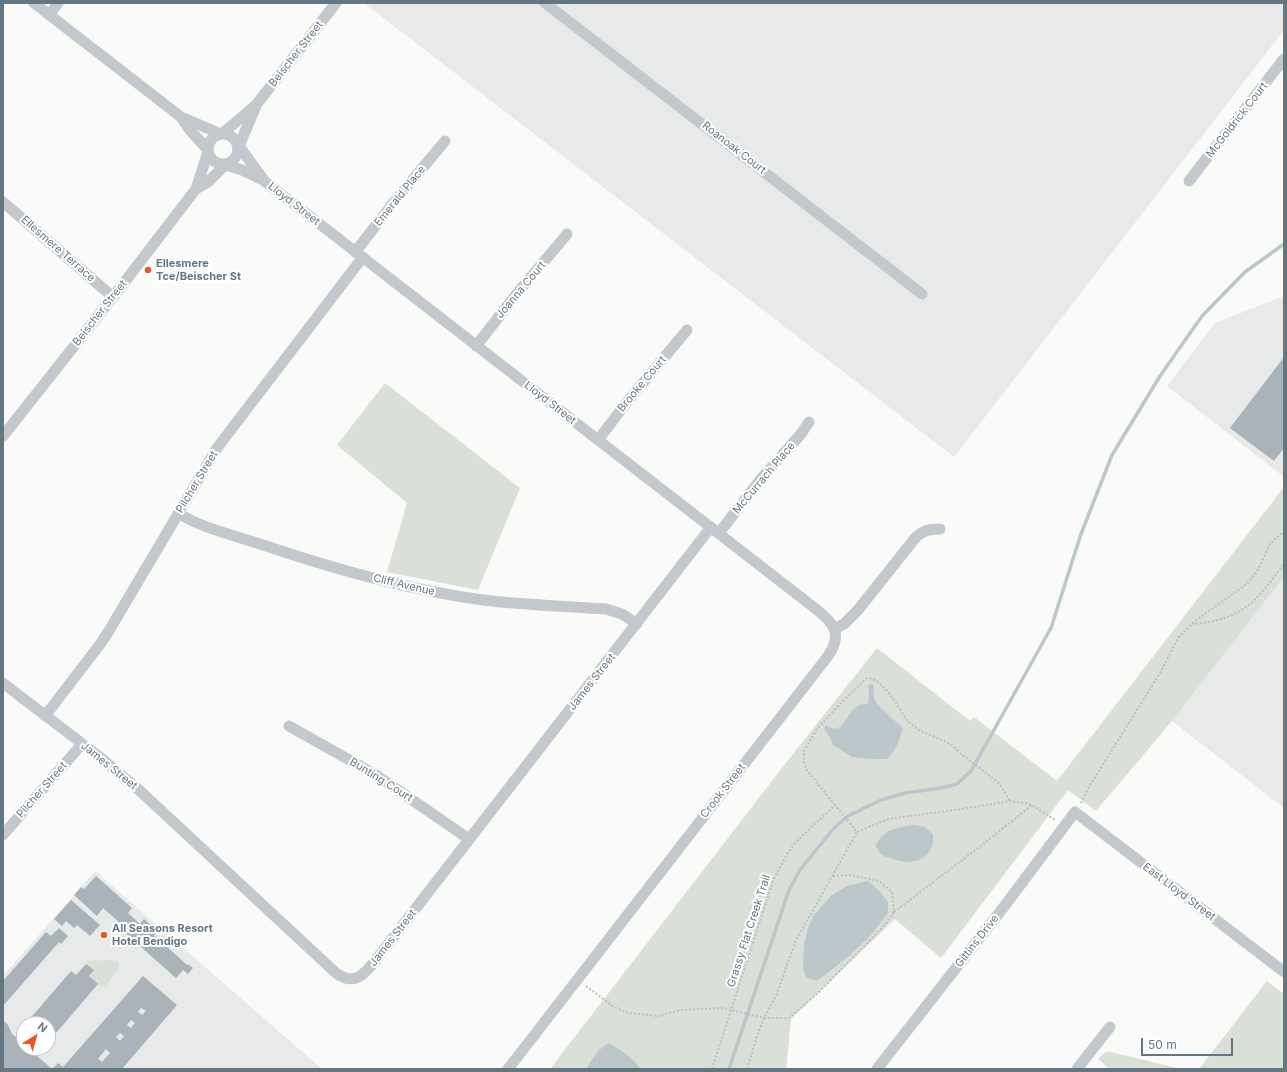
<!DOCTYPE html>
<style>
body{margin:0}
#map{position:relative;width:1287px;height:1072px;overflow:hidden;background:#fafaf8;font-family:Inter,sans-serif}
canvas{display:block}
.frame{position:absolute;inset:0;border:4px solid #657683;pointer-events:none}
.north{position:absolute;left:16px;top:1016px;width:40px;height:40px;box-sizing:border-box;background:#fff;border:1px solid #c1c8cd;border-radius:50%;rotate:37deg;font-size:11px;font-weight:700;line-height:16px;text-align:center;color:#657683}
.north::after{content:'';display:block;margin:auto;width:14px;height:18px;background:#e4572e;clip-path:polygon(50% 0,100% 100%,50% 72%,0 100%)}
.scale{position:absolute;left:1141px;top:1038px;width:92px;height:18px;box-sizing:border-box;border:2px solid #657683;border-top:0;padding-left:5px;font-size:12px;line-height:14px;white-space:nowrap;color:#657683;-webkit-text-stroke:3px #fff;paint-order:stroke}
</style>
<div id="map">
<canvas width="1287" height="1072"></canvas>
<div class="frame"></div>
<div class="north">N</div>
<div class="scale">50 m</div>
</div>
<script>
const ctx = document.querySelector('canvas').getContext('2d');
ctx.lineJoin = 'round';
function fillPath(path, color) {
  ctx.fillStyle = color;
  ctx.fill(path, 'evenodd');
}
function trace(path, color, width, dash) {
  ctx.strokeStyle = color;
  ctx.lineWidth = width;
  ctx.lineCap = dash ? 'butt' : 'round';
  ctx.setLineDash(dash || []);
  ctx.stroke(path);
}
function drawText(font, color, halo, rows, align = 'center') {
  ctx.font = font + ' Inter,sans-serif';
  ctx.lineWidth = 4;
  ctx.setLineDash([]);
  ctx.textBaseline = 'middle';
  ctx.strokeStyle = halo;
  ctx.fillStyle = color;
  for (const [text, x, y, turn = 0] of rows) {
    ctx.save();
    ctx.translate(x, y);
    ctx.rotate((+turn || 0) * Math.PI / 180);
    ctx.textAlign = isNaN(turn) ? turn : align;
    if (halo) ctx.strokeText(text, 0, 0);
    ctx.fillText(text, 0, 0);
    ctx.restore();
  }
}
fillPath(new Path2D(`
 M364,3h920v27l-330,427z
 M1284,296v181l-117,-91 48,-63z
 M1284,577v231l-112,-87z
 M95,871l227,198h-319v-93zM24,1024h24v24h-24z`), '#e8e9e9');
fillPath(new Path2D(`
 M385,383l135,105 -42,102 -91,-18 20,-69 -70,-58z
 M1284,487v90l-112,144 -76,90 -28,-21 -127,168 -46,-39 -104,100 -5,50h-236l235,-305 92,-116 93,73 4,-4 83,64z
 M111,960l5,1 3,2v6l-14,17h-6l-10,-10 4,-6 -7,-6 2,-3z
 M1267,981l17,13v75h-85z
 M1107,1051l74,18h-72l-11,-10z`), '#dadfd7');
fillPath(new Path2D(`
 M873,684c1,5 0,12 2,16 3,7 21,21 28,28 -5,15 -5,19 -16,31h-15l-20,-2 -19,-12 -2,-6 -7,-10 2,-4c18,13 19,-13 33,-20 2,-1 6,-1 9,-1l1,-9 -1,-10z
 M914,825l10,2 9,7c3,26 -22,33 -43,24 -3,-1 -6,-2 -9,-4 -2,-2 -3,-5 -5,-8 6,-17 21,-18 38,-21z
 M868,881l12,11 8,10v11l-17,22 -23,22 -31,24 -10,-3 -4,-9 1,-24 4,-17 5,-12 19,-21 15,-9z
 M608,1043c13,7 24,13 32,26h-54l11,-17z`), '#bbc7cb');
trace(new Path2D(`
 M729,1069l60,-179 11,-20 34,-42 14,-12 33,-16 24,-7 36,-5 16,-4 14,-13 80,-143 30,-94 31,-79 48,-79 42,-60 43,-44 39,-28`), '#bbc7cb', 3.5);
fillPath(new Path2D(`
 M1284,357v91l-10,13 -44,-33z
 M96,876l36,32 -4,5 12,11 4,-5 14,12 -4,4 33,30 1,-1 5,4 -5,6 -5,-4 -7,8 -60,-53 3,-3 -16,-14 -6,8 -23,-21 7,-8 3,2z
 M71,900l29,25 -10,11 -13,-11 -3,3 -8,-7 -4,5 -8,-7z
 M59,928l9,8 -7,8 -2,-2 -56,64v-25l43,-49 5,4z
 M86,964l8,6 -5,6 9,8 -48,56 -2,-2v-14h-17l-3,-3 43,-50 5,4z
 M143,976l34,29 -55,64h-119v-49l5,5 4,9 12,10v4h4l24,21 6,-6 5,4zM141,1008l5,3 -4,4 -4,-3zM131,1020l4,3 -4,5 -4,-3zM120,1033l4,3 -4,5 -4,-4zM106,1049l4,4 -8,9 -4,-3z`), '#aab3b9');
trace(new Path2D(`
 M1192,623c7,2 15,-1 22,-2 36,-8 49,-30 70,-57
 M1081,803l8,-16 71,-114 18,-35 17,-17 53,-38 10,-13 12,-26 14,-13
 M835,805l-29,-36 -2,-7v-11l13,-22 24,-26 26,-25c16,-1 32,32 41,43 14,16 39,15 52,32l39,30 11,18
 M833,876l17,-1 29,6 13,11 2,20 -9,13 -67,68 -29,25h-25l12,-22 20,-56 61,-108
 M894,912l88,-67 50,-40
 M586,986l28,21 15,6 10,1 19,2 23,-6 41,-2 42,10 -6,15 -11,36
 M712,1069l61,-188 14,-27 9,-12 39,-37 22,27 31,-13 74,-10 48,-8 15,2 7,2 23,15`), '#bbbfc2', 2, [2, 2]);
trace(new Path2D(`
 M34,3l147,114 8,12 19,21
 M545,3l377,291
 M49,15l9,-12
 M181,117l40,17
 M208 149a15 15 0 1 1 30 0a15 15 0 1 1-30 0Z
 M222,134l34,-29 80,-102
 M239,146l17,-40
 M239,146l24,33
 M226,165l16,5 21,10 553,429c18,14 27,26 12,47l-320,413
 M1189,181l95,-122
 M196,189l12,-7 17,-17
 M3,202l110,95
 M355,252l40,-51 50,-60
 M476,346l43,-55 39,-46 9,-11
 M3,436l110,-139 83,-108 12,-37
 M598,440l29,-38 60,-72
 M178,513c23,15 58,23 85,32 71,24 145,45 220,55 40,5 82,6 123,9l16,5 15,10
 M719,533l42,-54 40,-45 8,-12
 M834,629l10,-5 14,-14 58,-73c8,-7 14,-8 24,-8
 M3,683l98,75 38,32 197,183c18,13 28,2 39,-12l336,-434
 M45,716l56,-73 9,-14 107,-181 146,-191
 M289,726l87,49 93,64
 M3,835l79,-91
 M877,1069l126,-161 72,-96 209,160
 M1077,1069l33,-42`), '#c3c8cc', 11);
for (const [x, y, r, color] of [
 [148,270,4,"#e4572e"],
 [104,935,4,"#e4572e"]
]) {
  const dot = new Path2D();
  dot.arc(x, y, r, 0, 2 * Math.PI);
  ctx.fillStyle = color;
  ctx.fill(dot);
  trace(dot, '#fff', 1.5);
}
drawText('11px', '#657683', '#fff', [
 ["Beischer Street",296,54,-52],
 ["McGoldrick Court",1237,120,-52],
 ["Roanoak Court",734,148,38],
 ["Emerald Place",400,196,-51],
 ["Lloyd Street",294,204,38],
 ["Ellesmere Terrace",58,249,41],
 ["Joanna Court",521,290,-50],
 ["Beischer Street",100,313,-52],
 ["Brooke Court",642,384,-50],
 ["Lloyd Street",550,403,38],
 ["McCurrach Place",764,478,-50],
 ["Pilcher Street",197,482,-59],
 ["Cliff Avenue",404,585,13],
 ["James Street",592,682,-52],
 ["James Street",109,766,39],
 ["Bunting Court",381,780,32],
 ["Pilcher Street",42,790,-49],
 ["Crook Street",723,791,-52],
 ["East Lloyd Street",1179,892,37],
 ["Grassy Flat Creek Trail",749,931,-72],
 ["James Street",393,938,-52],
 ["Gittins Drive",977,941,-52]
]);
drawText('bold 11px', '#657683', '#fff', [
 ["Ellesmere",156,264],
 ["Tce/Beischer St",156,277],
 ["All Seasons Resort",112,929],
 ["Hotel Bendigo",112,942]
], 'left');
</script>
